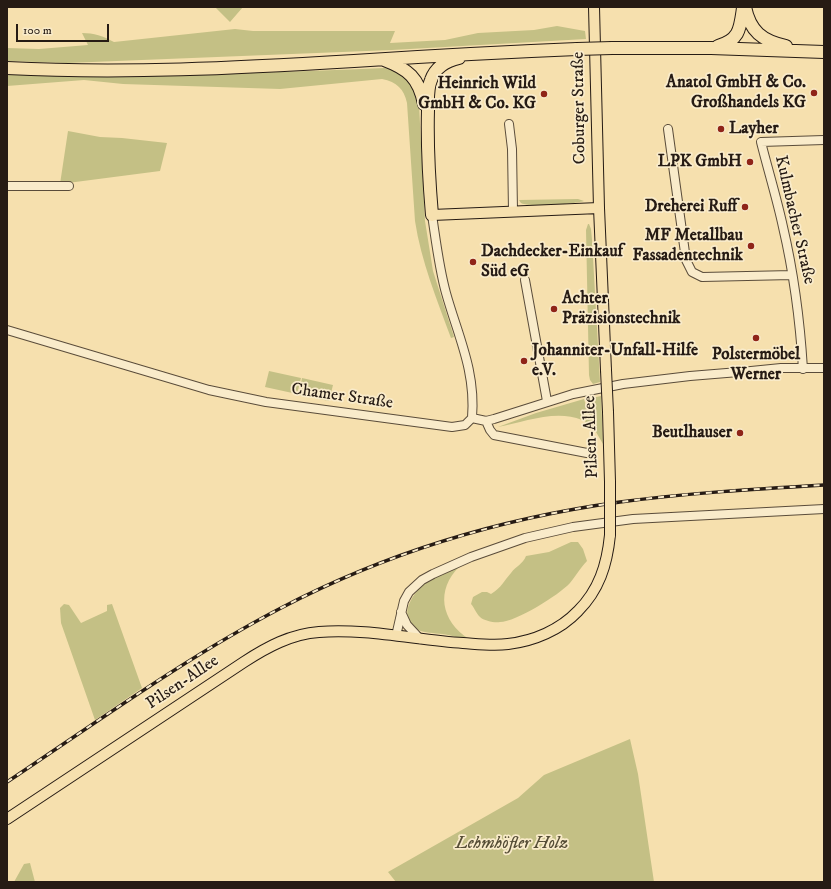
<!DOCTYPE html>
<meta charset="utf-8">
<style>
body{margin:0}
#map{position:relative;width:831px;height:889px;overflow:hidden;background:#f6e0ae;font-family:"IM FELL DW Pica",serif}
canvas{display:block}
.frame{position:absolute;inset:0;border:8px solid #261b14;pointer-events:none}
.scale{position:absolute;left:16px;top:24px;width:93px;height:18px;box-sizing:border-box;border:2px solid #261b14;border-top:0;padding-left:5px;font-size:12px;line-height:14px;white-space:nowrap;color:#261b14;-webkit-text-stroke:3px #f9ebca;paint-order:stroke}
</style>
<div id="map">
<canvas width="831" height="889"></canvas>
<div class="frame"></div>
<div class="scale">100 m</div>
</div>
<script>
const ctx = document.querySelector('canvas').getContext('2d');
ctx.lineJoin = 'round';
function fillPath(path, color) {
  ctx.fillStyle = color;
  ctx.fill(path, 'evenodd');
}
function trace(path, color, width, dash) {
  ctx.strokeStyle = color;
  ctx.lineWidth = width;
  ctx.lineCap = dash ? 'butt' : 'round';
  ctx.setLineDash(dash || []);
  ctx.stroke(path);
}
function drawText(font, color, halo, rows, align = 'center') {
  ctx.font = font + ' "IM FELL DW Pica",serif';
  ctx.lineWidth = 3.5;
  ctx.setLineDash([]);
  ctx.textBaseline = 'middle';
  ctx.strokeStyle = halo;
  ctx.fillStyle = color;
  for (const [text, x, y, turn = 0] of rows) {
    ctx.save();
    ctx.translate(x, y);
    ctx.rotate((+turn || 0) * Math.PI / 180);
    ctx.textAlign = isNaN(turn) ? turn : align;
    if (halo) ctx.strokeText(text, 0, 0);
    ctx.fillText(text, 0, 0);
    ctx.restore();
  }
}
fillPath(new Path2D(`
 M215,7h28l-13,15z
 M557,26l28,5 1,8 -194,11 -325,13 -60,-2v-13l32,1 49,-4 -6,-12c12,0 21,3 32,9l121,-13 18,2h142l-5,12 55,-3 33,-7 56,-3z
 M384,68l8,1 18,11 9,24 6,117 8,50 21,66 -3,1c-14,-38 -30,-77 -36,-117l-8,-118c-3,-14 -10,-21 -25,-24l-102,10 -157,-5 -39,-4 -77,6v-12c126,5 251,-1 377,-6z
 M68,131l32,6 22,1 45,5 -7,28 -100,13z
 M578,199l6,2c-10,3 -51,6 -60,3 -4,-1 -3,-1 -5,-4z
 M588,224h1l2,5 1,11 8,142 -7,2 -3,-4 -1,-5 -3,-145z
 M269,371l32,7 -4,16 -32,-7z
 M302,378l31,7 -4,16 -30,-6z
 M601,396l2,48 -7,-12 -11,-10 5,-10 -3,-13z
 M584,399l4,13 -6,8c-26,-11 -58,2 -84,7l38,-14z
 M571,542h7l5,7 4,12c-7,7 -11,15 -17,22 -11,12 -54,39 -70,39 -5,1 -16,-1 -20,-5 -4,-4 -6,-10 -9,-13l2,-7 9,-5h5l4,2c11,-7 12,-12 20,-21 5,-7 12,-9 15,-17l23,-4z
 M460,566c-25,24 -19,55 9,73 -9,0 -17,-4 -27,-5 -8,-1 -17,-1 -24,-4 -21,-11 -7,-35 6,-46 10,-8 24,-13 36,-18z
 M64,604l5,1 12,18 26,-12v-6l5,-1 30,84 -47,32 -34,-97 -1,-15z
 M630,739l8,35 16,108h-258l-8,-10 130,-74 26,-23z
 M30,863l5,19h-21l10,-18z`), '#c4c085');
const minor = new Path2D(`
 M509,124l3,25 1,62
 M668,129l18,131 6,12 10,5 90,-2
 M7,186h62
 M525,280l22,121
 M7,330l202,60 57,12 186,25 13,-2 7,-7c4,-47 -14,-82 -26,-125 -7,-25 -10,-52 -14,-78
 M803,369c-3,-48 -9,-95 -20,-142 -6,-28 -15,-57 -22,-85l63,-2
 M472,418l14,3 8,-2 79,-25 50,-10 67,-8 61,-5 30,-3h43
 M486,421l4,9 4,5 93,18
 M401,612l6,13 13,14
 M396,636l8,-35 5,-9 13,-12 11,-6 38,-17 54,-19 48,-11 60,-8 191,-10`);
const major = new Path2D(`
 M594,7l5,201 7,162
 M432,215l167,-7
 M608,412l2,70
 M7,819l237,-157c23,-15 47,-28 75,-30 45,-4 98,8 144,11 15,1 30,3 45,1 26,-3 52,-14 70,-33 21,-21 29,-46 32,-76`);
const highway = new Path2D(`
 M745,7c5,24 17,34 41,39
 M718,46c22,-6 22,-18 25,-38
 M612,48h99l113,4
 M384,60c24,9 35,18 40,44
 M7,68c116,6 232,0 347,-7 75,-5 149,-9 223,-12
 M432,215c-3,-35 -5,-70 -4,-105 0,-9 -1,-21 3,-30 4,-12 15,-19 28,-22`);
trace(minor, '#5a4c3a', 10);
trace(major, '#261b14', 12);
trace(highway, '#261b14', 14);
trace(minor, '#f9ebca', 8);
trace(major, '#f6e0ae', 10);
trace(highway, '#f6e0ae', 12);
const rail = new Path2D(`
 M7,782c90,-60 178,-124 274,-174 105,-55 222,-90 339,-106 68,-9 136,-13 204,-17`);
trace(rail, '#261b14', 3.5);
trace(rail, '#f9ebca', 2, [6]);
const majorBridge = new Path2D(`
 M606,370l2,42
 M610,482v53`);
const highwayBridge = new Path2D(`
 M577,49l35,-1`);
trace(majorBridge, '#261b14', 12, []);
trace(highwayBridge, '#261b14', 14, []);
trace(majorBridge, '#f6e0ae', 10);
trace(highwayBridge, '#f6e0ae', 12);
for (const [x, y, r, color] of [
 [814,93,4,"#8f2418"],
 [544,94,4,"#8f2418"],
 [721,129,4,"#8f2418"],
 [750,162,4,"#8f2418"],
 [745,207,4,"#8f2418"],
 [751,246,4,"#8f2418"],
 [473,262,4,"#8f2418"],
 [554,309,4,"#8f2418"],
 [756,338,4,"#8f2418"],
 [524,361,4,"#8f2418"],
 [740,433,4,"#8f2418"]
]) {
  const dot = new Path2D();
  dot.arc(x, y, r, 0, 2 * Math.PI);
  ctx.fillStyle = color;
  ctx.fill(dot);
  trace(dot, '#f9ebca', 1.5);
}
drawText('bold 17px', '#261b14', '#f9ebca', [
 ["Anatol GmbH & Co.",806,83],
 ["Großhandels KG",806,103],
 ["Heinrich Wild",536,84],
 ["GmbH & Co. KG",536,104],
 ["Layher",729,129,"left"],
 ["LPK GmbH",742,162],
 ["Dreherei Ruff",737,207],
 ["MF Metallbau",743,236],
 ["Fassadentechnik",743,256],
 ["Dachdecker-Einkauf",481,252,"left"],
 ["Süd eG",481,272,"left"],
 ["Achter",562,299,"left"],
 ["Präzisionstechnik",562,319,"left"],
 ["Johanniter-Unfall-Hilfe",532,351,"left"],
 ["e.V.",532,371,"left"],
 ["Polstermöbel",756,355,"center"],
 ["Werner",756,375,"center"],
 ["Beutlhauser",732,433]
], 'right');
drawText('17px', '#261b14', '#f9ebca', [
 ["Coburger Straße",580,108,-91],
 ["Kulmbacher Straße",794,220,77],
 ["Chamer Straße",342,397,8],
 ["Pilsen-Allee",592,437,-92],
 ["Pilsen-Allee",183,683,-34]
]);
drawText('italic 17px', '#554d36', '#f9ebca', [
 ["Lehmhöfler Holz",512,844]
]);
</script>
